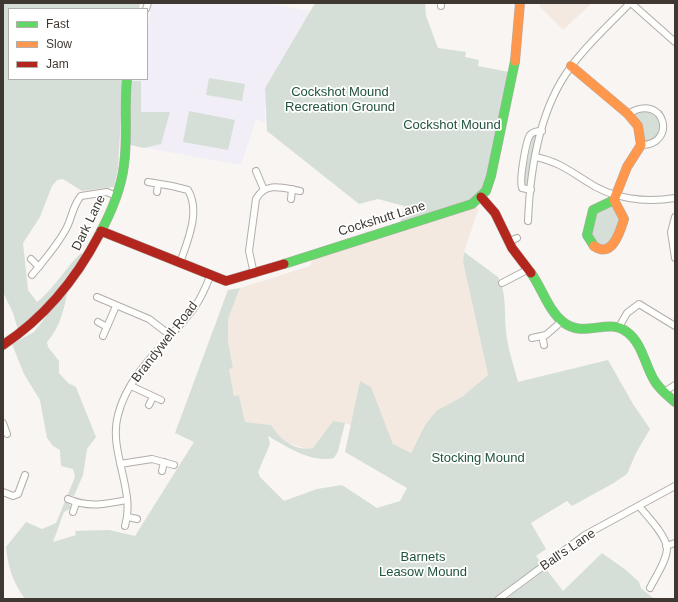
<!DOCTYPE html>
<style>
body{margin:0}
#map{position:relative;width:678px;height:602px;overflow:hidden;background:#f8f5f2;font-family:Helvetica,sans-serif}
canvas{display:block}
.frame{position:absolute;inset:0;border:4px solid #3f3731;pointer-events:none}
.legend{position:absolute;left:8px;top:8px;width:140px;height:72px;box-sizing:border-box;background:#fff;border:1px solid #b2afad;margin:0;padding:5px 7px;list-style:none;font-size:12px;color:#3f3731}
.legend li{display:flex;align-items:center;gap:8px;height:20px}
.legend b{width:20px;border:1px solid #b2afad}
</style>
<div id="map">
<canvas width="678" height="602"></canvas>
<div class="frame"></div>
<ul class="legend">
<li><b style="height:5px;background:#63d668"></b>Fast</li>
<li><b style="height:5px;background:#ff974d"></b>Slow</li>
<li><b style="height:5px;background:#b3261e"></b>Jam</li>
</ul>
</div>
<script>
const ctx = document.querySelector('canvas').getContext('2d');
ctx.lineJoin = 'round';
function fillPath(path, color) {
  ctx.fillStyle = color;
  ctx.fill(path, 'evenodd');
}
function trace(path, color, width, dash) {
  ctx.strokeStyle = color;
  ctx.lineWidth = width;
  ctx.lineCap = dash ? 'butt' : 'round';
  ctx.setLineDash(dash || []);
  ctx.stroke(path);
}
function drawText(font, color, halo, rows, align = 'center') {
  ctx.font = font + ' Helvetica,sans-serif';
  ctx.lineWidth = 3.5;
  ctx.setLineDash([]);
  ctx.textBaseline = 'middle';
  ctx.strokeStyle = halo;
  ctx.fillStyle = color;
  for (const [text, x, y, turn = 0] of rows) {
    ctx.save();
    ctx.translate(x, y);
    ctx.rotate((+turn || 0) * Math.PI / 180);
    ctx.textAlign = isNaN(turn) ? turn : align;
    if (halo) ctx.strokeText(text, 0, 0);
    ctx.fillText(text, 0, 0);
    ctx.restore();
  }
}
fillPath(new Path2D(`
 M543,3h49l-29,27 -24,-24z
 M479,207l-15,45 -1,10 25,113 -25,21 -27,15 -11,14 -14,28 -18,-9 -22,-56 -11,-6 -9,43 -18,-4 -20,27 -7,1 -18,-6 -10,-8 -7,-10 -26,-3 -6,-27 -5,1 -5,-27 4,-1 -5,-27v-22l12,-31 70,-22 3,-7z`), '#f3e9e1');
fillPath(new Path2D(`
 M152,3h115l43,8 -45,77v35l-9,-4 -15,46 -111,-20 1,-64 1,-2h15v-51z`), '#f2eef8');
fillPath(new Path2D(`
 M3,3h137l-1,6h-130v70h114l-5,90 -4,18 -32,4 -19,-12 -6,1 -5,6 -12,31 -17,26 5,47 9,12c18,-14 28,-34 44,-49l2,2 -38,51 -27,24 -5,-17 -10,-21z
 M315,3h110l1,13 12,32 28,4 -1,5 14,3 -1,6 31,6 -22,104 -7,17 -13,11 -67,19 4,-17 -26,-7 -19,5 -92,-73 -2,-43z
 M209,78l36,6 -3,17 -36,-6z
 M131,81h10v31h29l-9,32 -17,4 -14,-3z
 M189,111l46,9 -7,30 -45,-8z
 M645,111c16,4 19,18 8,30l-8,2 -4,-19 -6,-10 1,-2z
 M533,135h3l1,3 -9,45 -2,2 -2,-1 -1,-3z
 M612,204l9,16 -6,20 -11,7 -10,-4 -4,-10 7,-21z
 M464,252l34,25c9,15 6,36 8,53 1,17 8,36 12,52l90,-22 25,44 17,25 -14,24 -9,21 -15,10 -40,22 -5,-5 -36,22 15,26 -10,7 6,8 -48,35h-469c-12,-17 -17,-31 -19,-52l20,-25 16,7 14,-6 19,-46 -2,-8 -12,-3 -1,-16 -7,-4 -6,-8 -7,-38 -16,-26 -12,-30 22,-12 34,-43c-4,20 -7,37 -21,53l1,5 11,14v12l9,10 8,4 20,50 -9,12 -4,26 -9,21 -4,-1 -3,7 3,3 1,3 -7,4 -11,30 23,-7 -1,-4 34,-1 26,6 59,-94 -19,-9 53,-143 12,-2 -12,31v22l5,27 -4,1 5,27 5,-1 6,27 26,3c9,14 24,27 42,23l20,-27 12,2 -7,28 -4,7c-23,5 -47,-11 -66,-22l2,8 -12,28 2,5 24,24 33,-12 25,-4 35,23 23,-7 7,-13 -62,-36 15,-71 11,6 22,57 18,9 14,-28 11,-14 27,-15 25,-21 -25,-113z
 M602,553l24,17 13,12 2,6 13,11h-148l40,-30 17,22z`), '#d5dfd7');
const street = new Path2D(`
 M631,3l44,39
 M441,6v-3
 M146,9l2,-6
 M628,114c37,-23 50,31 13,31
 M536,157c22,5 31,12 50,24 26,18 59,22 89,17
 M256,171l8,19
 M148,182l24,4 16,4c13,22 -1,52 -8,73
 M531,190l-9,-2c-3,-8 4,-47 8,-53 3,-4 8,-4 12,-4
 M157,192l1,-8
 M291,199l1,-10
 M675,217l-4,15 4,26
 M528,221c2,-51 11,-111 42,-153 17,-24 40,-44 60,-65
 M508,242l9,-4
 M31,259l8,8
 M254,274l-5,-23 7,-52c10,-18 27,-11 44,-8
 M32,275c12,-15 26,-30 35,-48 5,-10 6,-22 14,-31l26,-4 9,4
 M502,283l25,-13
 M97,297l52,22 21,16
 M98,322l9,5
 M619,327l8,-14 12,-9 36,22
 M103,336l13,-30
 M542,336l2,9
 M532,338l14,-3 16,-14
 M131,386l30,14
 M664,392l11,-7
 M149,405l4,-8
 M3,423l4,11
 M120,464l32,-5 22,6
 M162,471l2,-9
 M3,492l10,4 5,-2 7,-19
 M68,499c20,9 39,5 59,1
 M639,506c8,10 27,29 28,42 0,13 -12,29 -17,40
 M73,512l3,-9
 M128,517l9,2
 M125,526c11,-35 -17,-75 -7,-111 10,-42 51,-74 76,-107 7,-10 12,-21 16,-32
 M666,546l9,-3
 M499,599l86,-64 90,-49`);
const fast = new Path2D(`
 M99,235c12,-22 22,-45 25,-70 4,-28 0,-57 3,-86
 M594,246l-7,-11 6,-25 21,-10
 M284,264l188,-60 14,-13 5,-15 24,-115
 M531,273c11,15 17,37 32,49 21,17 45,-5 64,10 15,11 18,33 27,48 5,9 13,15 21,22`);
const slow = new Path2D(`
 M515,61l5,-58
 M571,66l57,48 10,12 3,19 -14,22 -13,33 10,19c-4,13 -12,40 -30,27`);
const jam = new Path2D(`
 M481,197l14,16 17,35 19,25
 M101,231l125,50 58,-17
 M3,345c42,-28 73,-66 96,-110`);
trace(street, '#b2ada9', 8);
trace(fast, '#b2ada9', 10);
trace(slow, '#b2ada9', 10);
trace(jam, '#b2ada9', 10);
trace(street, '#fefefd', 6);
trace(fast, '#63d668', 9);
trace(slow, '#ff974d', 9);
trace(jam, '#b3261e', 9);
drawText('13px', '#20533a', '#fff', [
 ["Cockshot Mound",340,92],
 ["Recreation Ground",340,107],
 ["Cockshot Mound",452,125],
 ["Stocking Mound",478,458],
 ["Barnets",423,557],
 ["Leasow Mound",423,572]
]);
drawText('13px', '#3f3731', '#fff', [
 ["Cockshutt Lane",382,219,-17],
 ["Dark Lane",89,223,-64],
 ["Brandywell Road",165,342,-52],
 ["Ball's Lane",568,550,-34]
]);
</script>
